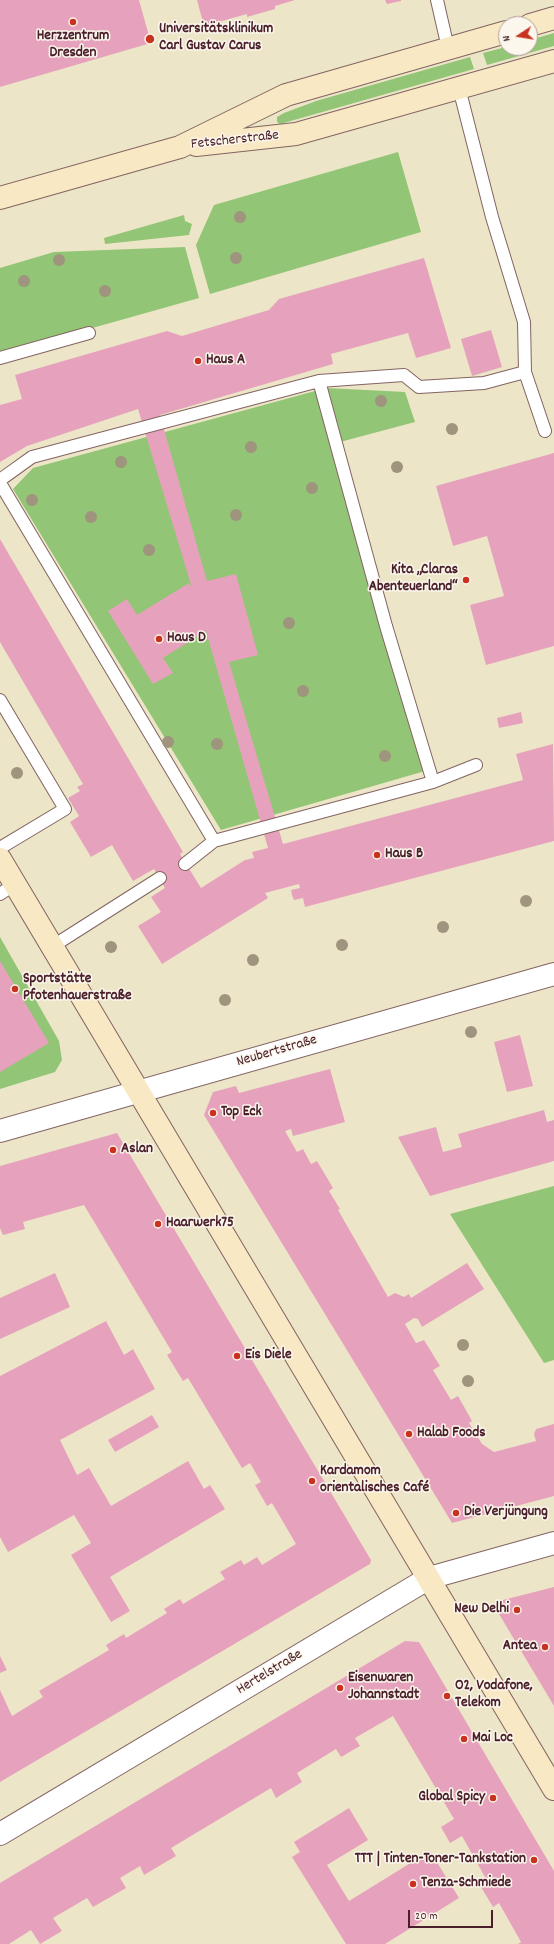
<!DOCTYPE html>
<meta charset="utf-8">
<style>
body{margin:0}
#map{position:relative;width:554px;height:1944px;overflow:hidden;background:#ede5c7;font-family:Dekko,sans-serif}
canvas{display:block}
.north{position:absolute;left:498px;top:16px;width:40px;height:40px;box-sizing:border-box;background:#fbf7ec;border:1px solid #b4a19f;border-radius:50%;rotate:258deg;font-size:11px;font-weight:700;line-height:16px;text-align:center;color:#4a1f2b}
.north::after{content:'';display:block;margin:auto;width:14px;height:18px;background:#c8321e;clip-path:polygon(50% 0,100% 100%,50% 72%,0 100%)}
.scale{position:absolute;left:408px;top:1910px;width:85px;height:18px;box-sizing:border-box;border:2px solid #4a1f2b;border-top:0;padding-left:5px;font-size:12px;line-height:14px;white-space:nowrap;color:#4a1f2b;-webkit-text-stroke:3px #fbf7ec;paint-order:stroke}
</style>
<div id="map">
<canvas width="554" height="1944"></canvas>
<div class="north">N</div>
<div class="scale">20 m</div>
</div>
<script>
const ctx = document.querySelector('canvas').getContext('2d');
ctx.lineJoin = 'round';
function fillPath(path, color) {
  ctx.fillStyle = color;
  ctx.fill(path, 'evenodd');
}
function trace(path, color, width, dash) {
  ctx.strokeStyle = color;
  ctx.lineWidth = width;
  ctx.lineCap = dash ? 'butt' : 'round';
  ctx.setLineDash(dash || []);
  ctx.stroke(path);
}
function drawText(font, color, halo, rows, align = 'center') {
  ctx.font = font + ' Dekko,sans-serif';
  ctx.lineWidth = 3;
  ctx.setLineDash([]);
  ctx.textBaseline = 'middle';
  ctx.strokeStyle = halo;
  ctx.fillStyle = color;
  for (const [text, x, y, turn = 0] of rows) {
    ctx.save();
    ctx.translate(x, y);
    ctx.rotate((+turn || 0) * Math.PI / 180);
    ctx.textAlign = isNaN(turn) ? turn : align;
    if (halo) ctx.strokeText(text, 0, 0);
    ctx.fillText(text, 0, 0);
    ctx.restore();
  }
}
fillPath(new Path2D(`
 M554,33v13l-67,19 -4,-12 23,-6v1h24v-8z
 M470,57l4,12 -194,55 -3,-2v-5l7,-4 32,-12z
 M398,152l23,80 -211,62 -14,-49 18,-40z
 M184,215l1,6 7,3 -3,11 -84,9 -1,-6z
 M185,247l14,51 -199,56v-86l54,-16z
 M326,388l79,4 10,30 -75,20 92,327 -211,61 -208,-341 20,-21z
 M0,937l59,104 3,19 -7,12 -55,17z
 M554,1186v174l-10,3 -94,-149z`), '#92c575');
fillPath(new Path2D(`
 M0,0h139l12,43 -151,44z
 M197,0h98l-20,6v3l-28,8v-3l-43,12z
 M385,0h16v1l-14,3z
 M424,258l27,90 -35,10 -8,-25 -77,21 2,10 -173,51 47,166 29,-7 22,81 -29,7 54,182 240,-64 -7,-26 37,-10 1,97 -249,66 -2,-9 -9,2 -2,-5 -1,-5 9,-2 -1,-4 -34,9 3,5 -106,66 -24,-38 23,-14 -10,-15 14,-9 -11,-19 -21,12 -21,-36 -21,12 -21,-35 9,-6 -11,-18 12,-7 -3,-4 6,-3 -83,-142v-103l183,313 -3,2 21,34 44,-28 9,-2 -2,-6 16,-4 -62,-217 -43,27 10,15 -20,11 -45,-73 19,-12 10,16 52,-32 3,5 -54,-179 -111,37 -27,16v-57l22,-6 -7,-24 152,-44 15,5 87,-26 10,-11z
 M491,330l11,37 -30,9 -11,-37z
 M554,453v193l-68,19 -16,-60 34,-9 -17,-60 -34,10 -17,-60z
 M521,712l2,11 -24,5 -2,-10z
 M0,961l49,82 -49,29z
 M520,1035l13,51 -26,6 -13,-50z
 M330,1069l15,53 -52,14 -2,-7 -6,2 12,21 6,-3 8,15 6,-3 16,27 -4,3 11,18 -2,1 50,87 7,-4 9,4 5,-3 2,4 56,-35 17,26 -62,38 -4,-8 -4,-1 -9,6 11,19 8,-3 16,26 -7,4 18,30 7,-4 14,25 -3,2 13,21 12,8 42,-11 -2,-7 2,-5 18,-5v72l-102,27 -248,-408 9,-23 23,-6 3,7z
 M544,1110l3,12 7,-2v41l-124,35 -32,-59 38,-10 7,25 19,-5 -4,-13z
 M117,1133l254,427 -1,4 -370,218v-92l12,26 31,-19 -4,-6 70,-41 -3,-5 18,-11 2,4 41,-25 -3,-4 16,-10 3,5 42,-25 -5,-7 21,-12 3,5 13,-8 5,8 34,-21 -24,-41 -5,3 -12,-21 6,-3 -11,-19 -8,5 -54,-90 -5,3 -16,-26 5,-3 -88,-147 -61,17 2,7 -22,6 -3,-7v-62z
 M55,1273l15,34 -70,32v-41z
 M106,1321l18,34 9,-6 22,40 -95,51 17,35 12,-7 22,38 77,-45 16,28 6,-4 15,24 -115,68 20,34 -19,11 -40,-67 20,-12 -17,-28 -66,37 -8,-15v-161z
 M152,1415l7,12 -44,25 -7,-12z
 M554,1587v119l-55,-92 4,-14z
 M405,1641l14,1 135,229v73h-36l3,-2 -22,-39 -6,4 -15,-25 7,-5 -23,-41 -12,7 -9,-16 13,-8 -61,-103 -38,22 5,8 -19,11 -5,-8 -39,24 5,9 -26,16 -5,-10 -100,60 5,8 -32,19 -4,-9 -20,12 6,10 -33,19 -6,-9 -34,20 9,13 -22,13 -9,-14 -22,14h-9v-61z
 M0,1656l7,14 -7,3z
 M349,1808l19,32 -41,25 22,36 81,-50 29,47 -74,46h-39l-54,-87 8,-5 -6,-10z`), '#e6a2bc');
const lane = new Path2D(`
 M437,0l11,48
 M0,358l89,-25
 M525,372l20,59
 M319,381l67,245 47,156
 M0,480l32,-23 287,-76 85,-6 15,12 65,-4 41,-11 -1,-50 -32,-105 -33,-129
 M0,483l214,358 219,-59 43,-17
 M0,700l65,109 -65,39
 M185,864l29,-23
 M0,894l15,-10
 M53,946l107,-68`);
const street = new Path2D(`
 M0,1131l554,-157
 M0,1834l429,-256 125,-35`);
const secondary = new Path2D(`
 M530,25l24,-7
 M196,145l100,-11 258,-73
 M0,198l180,-51 106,-52 220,-63
 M0,859l554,930`);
trace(lane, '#836462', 14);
trace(street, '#836462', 24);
trace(secondary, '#836462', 24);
trace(lane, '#fff', 12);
trace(street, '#fff', 22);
trace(secondary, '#f8e8c3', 22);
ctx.fillStyle = '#9f947d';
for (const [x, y] of [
 [240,217],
 [236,258],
 [59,260],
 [24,281],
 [105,291],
 [381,401],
 [452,429],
 [251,447],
 [121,462],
 [397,467],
 [312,488],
 [32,500],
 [236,515],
 [91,517],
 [149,550],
 [289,623],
 [303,691],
 [168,742],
 [217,744],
 [385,756],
 [17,773],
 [526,901],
 [443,927],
 [342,945],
 [111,947],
 [253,960],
 [225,1000],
 [471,1032],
 [463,1345],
 [468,1381]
]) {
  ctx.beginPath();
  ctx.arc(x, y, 6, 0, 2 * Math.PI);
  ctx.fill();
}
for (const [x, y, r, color] of [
 [73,22,4,"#c8321e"],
 [150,39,5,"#c8321e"],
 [198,361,4,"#c8321e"],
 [466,580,4,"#c8321e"],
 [159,639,4,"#c8321e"],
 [377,855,4,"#c8321e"],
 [15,989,4,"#c8321e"],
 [213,1113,4,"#c8321e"],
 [113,1150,4,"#c8321e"],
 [158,1224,4,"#c8321e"],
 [237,1356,4,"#c8321e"],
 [409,1434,4,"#c8321e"],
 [312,1481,4,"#c8321e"],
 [456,1513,4,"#c8321e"],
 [517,1610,4,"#c8321e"],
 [545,1647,4,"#c8321e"],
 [340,1688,4,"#c8321e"],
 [447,1696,4,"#c8321e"],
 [464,1739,4,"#c8321e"],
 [493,1798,4,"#c8321e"],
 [534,1860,4,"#c8321e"],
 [413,1884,4,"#c8321e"]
]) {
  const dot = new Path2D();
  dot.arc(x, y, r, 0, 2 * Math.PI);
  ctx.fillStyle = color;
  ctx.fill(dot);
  trace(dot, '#fbf7ec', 1.5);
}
drawText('bold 15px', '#4a1f2b', '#fbf7ec', [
 ["Universitätsklinikum",159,30],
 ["Carl Gustav Carus",159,47],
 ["Herzzentrum",73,37,"center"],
 ["Dresden",73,54,"center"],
 ["Haus A",206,361],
 ["Kita „Claras",458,571,"right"],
 ["Abenteuerland“",458,588,"right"],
 ["Haus D",167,639],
 ["Haus B",385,855],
 ["Sportstätte",23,980],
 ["Pfotenhauerstraße",23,997],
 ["Top Eck",221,1113],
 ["Aslan",121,1150],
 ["Haarwerk75",166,1224],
 ["Eis Diele",245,1356],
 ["Halab Foods",417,1434],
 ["Kardamom",320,1472],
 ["orientalisches Café",320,1489],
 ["Die Verjüngung",464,1513],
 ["New Delhi",509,1610,"right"],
 ["Antea",537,1647,"right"],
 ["Eisenwaren",348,1679],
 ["Johannstadt",348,1696],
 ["O2, Vodafone,",455,1687],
 ["Telekom",455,1704],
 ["Mai Loc",472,1739],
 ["Global Spicy",485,1798,"right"],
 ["TTT | Tinten-Toner-Tankstation",526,1860,"right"],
 ["Tenza-Schmiede",421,1884]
], 'left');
drawText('15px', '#4a1f2b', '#fbf7ec', [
 ["Fetscherstraße",235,141,-6],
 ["Neubertstraße",277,1052,-16],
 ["Hertelstraße",270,1673,-31]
]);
</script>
